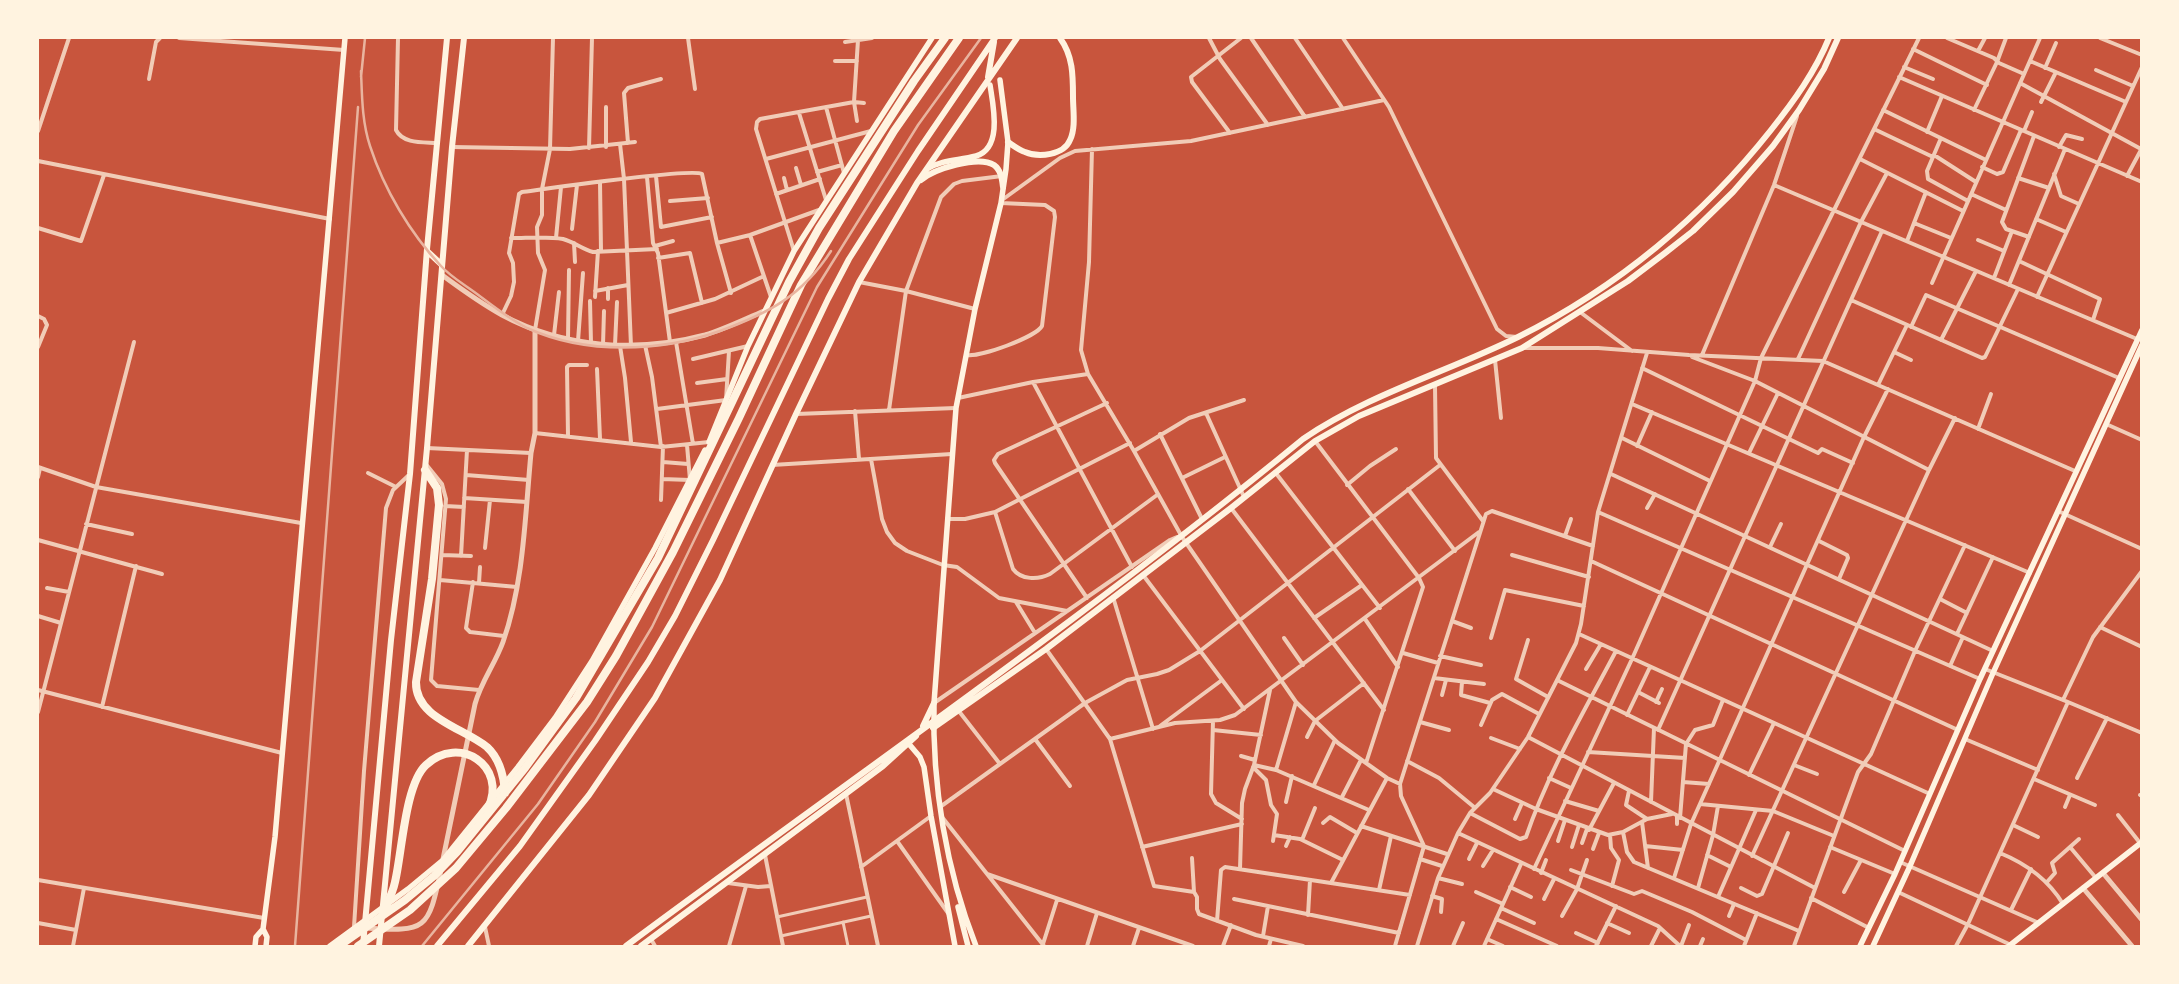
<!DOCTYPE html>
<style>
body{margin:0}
#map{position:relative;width:2179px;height:984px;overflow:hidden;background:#c8553d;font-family:Rubik,sans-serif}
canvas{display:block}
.frame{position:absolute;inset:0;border:39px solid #fff3e0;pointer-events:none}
</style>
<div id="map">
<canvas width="2179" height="984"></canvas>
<div class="frame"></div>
</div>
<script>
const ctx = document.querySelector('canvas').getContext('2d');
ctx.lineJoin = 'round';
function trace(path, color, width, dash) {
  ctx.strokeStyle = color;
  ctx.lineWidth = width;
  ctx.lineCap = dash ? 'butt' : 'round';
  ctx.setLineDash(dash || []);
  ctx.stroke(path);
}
trace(new Path2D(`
 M777,917l90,-20
 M843,922l5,24
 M781,936l90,-20`), '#f1ccb7', 3);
trace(new Path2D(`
 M179,38l165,12
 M398,38l-2,92c7,14 27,12 41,13
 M688,38l7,51
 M1209,38l11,21 48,66
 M1251,38l54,79
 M1295,38l48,71
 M1343,38l46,69 108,222 9,7 11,1
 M1947,38l47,20 5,5 25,11
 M2100,38l42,17
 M845,42l27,-4
 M1913,49l74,36
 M1978,51l7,-13
 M835,61h22
 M2030,61l96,41
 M1904,67l29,12
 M2045,68l11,-25
 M2096,70l37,16
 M1899,77l243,105
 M149,79l7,-37 4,-4
 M2020,83l121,66
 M2041,102l15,-30
 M606,107v40
 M826,107l18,66
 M1883,110l103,50
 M1974,110l23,-48 9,-24
 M799,113l27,87
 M857,121l-3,-19 4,-62
 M1874,129l59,28
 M38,131l31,-93
 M2024,131l8,-19
 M1927,132l15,-36
 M1230,133l-38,-51 -1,-5 50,-39
 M1941,138l-14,33 1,8 40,22
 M628,143l-4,-50 4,-5 33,-9
 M620,144l4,35 7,167
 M452,147l118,2 65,-7
 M2059,147l7,-12 16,4
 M589,148l3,-110
 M1092,149l-3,113 -8,88 7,24 46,77 48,86 114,165 42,41 49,35 13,6
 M1934,155l42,27
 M766,159l105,-28
 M1860,159l103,52
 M38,161l292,58
 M1982,167l15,7 6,-2 18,-42
 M796,168l5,17
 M817,172l25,-7
 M2054,174l7,22 18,8
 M656,176l5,51 51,-10
 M2127,176l15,-28
 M647,177l6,66 5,10 12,89
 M784,178l3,12
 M2018,178l31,10
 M600,182l1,69
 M1774,185l363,154
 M776,194l44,-15
 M1971,194l35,16
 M1002,200l58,-42 15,-7 116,-10 193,-41
 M670,201l38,-3
 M2036,219l30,13
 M1914,223l37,15
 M38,228l43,13 23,-66
 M572,229l5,-44
 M750,235l21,62
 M2029,237l-23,-8 -4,-7 32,-86
 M511,238c17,0 36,-2 52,1 11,3 19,10 30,13l64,-3
 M556,238l5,-51
 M1978,240l26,11
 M1907,241l19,-49
 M574,243l1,19
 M717,243l33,-8 69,-25
 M655,246l18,-5
 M794,251l-38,-122 1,-7 3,-3 94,-17 10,1
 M658,258l32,-5 12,50
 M2019,261l81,38 -7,21
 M1994,278l18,-47
 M859,282l47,9 69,18
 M1932,283l108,-245
 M2009,285l56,-136
 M608,288v11
 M595,291l33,-6
 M595,297l3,-46
 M2037,297l105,-230
 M1851,300l131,58 3,-1 33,-68
 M590,301l1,42
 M1580,312l52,39
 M666,313l49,-14 49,-23
 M502,315l9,-19 3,-14 -1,-19 -4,-10 10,-59 3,-2c23,-3 169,-24 180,-18l15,69 14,50
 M38,316l6,3 3,6 -9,22
 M1911,327l15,-32 193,83
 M535,330l10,-60 -7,-17 -1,-26 5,-12v-26l8,-40 3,-111
 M554,335l5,-43
 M568,339l1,-69
 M1941,340l35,-69
 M578,341l5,-68
 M676,342l17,102
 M603,345l1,-34
 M615,345l2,-43
 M645,345l7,32 9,70
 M620,346l5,32 6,64
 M1524,348h74l91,7 134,6 252,110
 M1894,352l17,8
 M966,355c13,3 70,-18 76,-29l13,-109 -1,-6 -9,-6 -44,-2
 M1702,355l72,-170 23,-69
 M1692,357l63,24 174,89
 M693,359l55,-13
 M1798,359l63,-137 26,-49
 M1495,360l6,58
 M1642,368l176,85 4,-4 31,14
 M597,369l3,70
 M1033,382l99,185
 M697,383l30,-4
 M1878,385l29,-60
 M1435,386l1,72 47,63
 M958,398l75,-16 55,-8
 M1632,404l398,169
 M657,409l69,-9 3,-49
 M889,410l17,-119 35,-94 13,-13 8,-3 40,-5
 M855,411l4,48
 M1206,413l38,84
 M796,414l160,-6
 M2106,424l36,16
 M1978,429l13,-35
 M535,433l126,14 48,-5
 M1160,434l42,85
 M568,436l-1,-69 2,-2h18
 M1622,438l88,43
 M1315,441l104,137 4,9 -57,176
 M1637,446l15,-34
 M427,448l104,5
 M1134,451l55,-33 55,-18
 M1749,453l29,-60
 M871,459l11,60 5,13 8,11 12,8 36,14 14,2 42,31 68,13
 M663,462l25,2
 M425,463l17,21 4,15 -15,181 6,6 42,4
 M772,465l180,-11
 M38,467l58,20 205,36
 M1275,472l105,136
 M368,473l28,14
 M1611,474l382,177
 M466,475l63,5
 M38,477l2,-9
 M1182,478l43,-21
 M662,479l28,1 -3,-35
 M1347,485l23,-19 26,-17
 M1408,489l47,62
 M464,498l63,4
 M661,500l2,-54
 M445,506l19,1
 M1231,508l153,202
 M1647,508l8,-14
 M2058,511l84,38
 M995,512l18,57c8,11 25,11 37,5l107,-79
 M1598,512l382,167
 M947,519h18l30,-7 135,-69
 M86,524l46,10
 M1565,536l6,-17
 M38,540l124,34
 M1819,541l28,14 1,3 -9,21
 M1770,547l11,-23
 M485,548l5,-48
 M442,555l29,1
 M1512,555l77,22
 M461,556l6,-106
 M1591,561l367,169
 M1143,575l101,134
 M440,580l77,7
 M473,582l-7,46 4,4 34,4
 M479,583l1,-16
 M47,588l22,4
 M1113,597l40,132
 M1087,598l-92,-135 -1,-3 4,-6 109,-51
 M1940,599l27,14
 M1016,602l19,31
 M38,616l23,7
 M1314,618l48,-33
 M1365,619l33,48
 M1452,621l19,7
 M2100,627l42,20
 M1579,634l351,160
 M1957,634l36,-77
 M1284,638l19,27
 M1491,638l14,-48 79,16
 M1528,640l-12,39 32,18
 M1046,649l64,90 44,147 40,6
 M1403,653l35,10
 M1440,656l41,9
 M1950,666l13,-29
 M1586,669l15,-25
 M1985,669l83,33 74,31
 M1434,678l50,6
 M1557,680l348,171
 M1462,682l-1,13 29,8
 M38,690l244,63
 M1638,692l21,11
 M1442,695l4,-15
 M2063,700l30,-63 49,-66
 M1656,702l6,-13
 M934,703l236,-163 7,-3
 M102,707l34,-141
 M958,710l42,54
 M38,712l96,-370
 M1627,715l23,-48
 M1213,721l-2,73 5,9 26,16
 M1420,722l29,8
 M1481,725l11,-25 10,-6 37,20
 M1160,726l62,-46
 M1213,730l48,5
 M1658,730l224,-499
 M1307,737l8,-16 49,-38
 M1528,737l287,151
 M1491,738l29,11
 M1035,739l35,47
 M1110,739l65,-16 45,-3 15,-5 244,-183
 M1965,739l73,31
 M1588,752l97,6
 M1241,756l14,4
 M1407,761l32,17 35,29
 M1254,765l22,5 93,40
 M1794,765l23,9
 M1253,767l13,13 5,25 6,9 -4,27
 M1276,770l20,-68
 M1749,775l25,-52
 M1549,778l22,10
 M2077,778l30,-60
 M2034,779l61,26
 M1683,782l26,2
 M1314,785l21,-45
 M1493,789l43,20 72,26 15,-3 24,-13 25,-5
 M1629,791l-3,14 21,14
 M846,794l32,152
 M2140,795l2,1
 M1342,797l19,-37
 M1565,801l34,10
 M1286,802l6,-26
 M1651,802l3,-74
 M1700,804l73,7 61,25
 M940,807l145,-104 42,-23 30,-6 12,-4 31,-19 240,-186
 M2065,807l5,-12
 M1470,813l50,26 6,-2c22,-65 58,-125 90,-186
 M2118,815l22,28
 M942,817l102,129
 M1680,818l6,-74 9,-14 18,-5 10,-25
 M1515,819l7,-16
 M1642,822l6,46
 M1323,823l7,-6 27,16
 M1677,824v-8
 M2013,825l25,12
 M1361,826l86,28
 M1589,830l25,-47
 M1623,832l4,20 7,10 165,69
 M1458,833l200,93 22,20
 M1274,835l26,4 43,21
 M1610,835l1,13 8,12 -7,26
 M1302,840l13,-32
 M897,841l51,72
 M1558,841l7,-21
 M1582,843l5,-14
 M1286,846l4,-9
 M1645,846l38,4
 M1142,847l100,-23
 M1572,847l7,-22
 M1830,847l65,27
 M2070,847l26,31
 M1593,849l6,-16
 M2000,853c27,11 48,26 63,51
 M765,855l18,91
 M1707,855l24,12
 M1752,856l177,-386 26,-52
 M1192,858l2,34 3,5v12l2,5 57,21 47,11
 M1420,859l22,7
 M1469,859l8,-16
 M1900,862l139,61
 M1483,866l10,-16
 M861,867l70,-51
 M1240,869l2,-66 3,-14 9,-24 16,-75
 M1534,869l98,-210 123,-278 6,-23 158,-320
 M1571,870l63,24 8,-3 50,21 54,28
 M1541,873l5,-13
 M987,874l206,72
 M1438,878l24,6
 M1674,878l17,-54 173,-387 24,-48
 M38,880l226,38
 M2047,882l8,-9 -3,-10 27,-24
 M728,883l30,4 13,-1
 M1331,883l56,-105
 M1510,887l21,10
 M1698,888l15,-53 5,-29
 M1741,888l16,8 5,-2 26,-61
 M1379,890l12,-54
 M1476,892l27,12
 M1844,892l17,-32
 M1898,892l113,53
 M1432,896l10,3 -1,13
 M1718,897l38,-87
 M1811,898l58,30
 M1234,899l165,34
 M1544,899l10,-20
 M1501,908l33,15
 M2011,910l20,-41
 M1308,915l2,-35
 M1562,916l15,-27 10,-29
 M1729,916l5,-12
 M1496,919l61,27
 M1217,921l4,-51 4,-3 185,28
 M38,923l38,7
 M1607,923l22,10
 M354,927l10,-156 22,-263 7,-18 17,-16
 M485,927l4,19
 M1576,933l22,10
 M1263,936l5,-30
 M651,939l4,7
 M1487,939l16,7
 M1043,944l14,-44
 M73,946l11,-58
 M729,946l17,-60
 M1087,946l10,-33
 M1133,946l6,-18
 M1223,946l8,-21
 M1269,946l2,-7
 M1395,946l29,-100 -23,-50 -1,-12 86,-270 6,-3 101,35
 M1417,946l21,-68 20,-45 12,-20 20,-20 38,-56 48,-94 5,-19 17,-112 49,-159
 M1453,946l10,-23
 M1484,946l37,-82
 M1596,946l20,-40
 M1651,946l9,-18
 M1681,946l8,-21
 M1700,946l3,-7
 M1744,946l13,-33
 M1794,946l64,-174 13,-18 44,-103 50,-106
 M1956,946l12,-22 100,-222`), '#f1ccb7', 4);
trace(new Path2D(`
 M442,275c19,14 38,28 60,40 61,33 136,38 203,20 20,-6 40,-16 59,-24
 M443,859l32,-155c6,-22 20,-40 28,-62 21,-60 22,-126 28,-189l4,-20v-103
 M2103,873l39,47
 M2083,888l49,58
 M365,928c62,4 63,2 76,-58`), '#f1ccb7', 5);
trace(new Path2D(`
 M927,169c17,-10 31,-8 49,-13 27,-8 17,-51 14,-71
 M709,442l39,-96 46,-95 138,-213
 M909,744l11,13 4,10 7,49 24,130
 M958,907l10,39
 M263,929l4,8 -1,9
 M255,946l1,-9 7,-8 12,-92 70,-799
 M330,946l78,-57 35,-29 75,-93 37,-49 37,-57 63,-113 50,-98
 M976,946c-30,-76 -44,-161 -42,-243l22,-295 19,-99 26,-106 5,-34 2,-27 -8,-62
 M1860,946l35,-72 85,-195 162,-349
 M1873,946l37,-80 83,-193 149,-328
 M2009,946l133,-104`), '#fff3e0', 5.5);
trace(new Path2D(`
 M988,77l6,-35
 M1008,142c6,4 11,8 17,10 14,6 39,3 45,-12 6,-12 3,-30 3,-43 0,-22 0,-41 -13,-59
 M921,180c13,-11 57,-25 73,-15 7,5 8,14 9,22
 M427,251l15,14
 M923,726l11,-23
 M933,728l113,-79 185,-141 84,-67 44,-25 163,-68 106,-67 37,-28 28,-22 40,-39 40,-46 26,-36 25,-41 14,-31
 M363,945l28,-305 19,-166 17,-225 20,-211
 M379,946l48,-498 25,-301 12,-109
 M437,946l83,-100 75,-105 53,-79 27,-46 38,-76 115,-241 21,-40 69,-108 77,-113
 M468,946l121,-151 66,-97 65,-118 76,-166 63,-132 58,-99 100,-145
 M626,946c226,-168 459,-328 677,-507 66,-45 144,-67 215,-102 99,-49 185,-121 253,-207 23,-29 44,-58 58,-92
 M641,946l242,-180 33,-30`), '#fff3e0', 6);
trace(new Path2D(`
 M425,470l12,18 2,17 -7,74 -16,103c-1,36 48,46 71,65 13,12 17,30 18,46
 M384,911c4,-9 9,-19 11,-29 7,-29 10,-98 31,-117 33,-31 82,1 62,43
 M339,946l66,-46 29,-24 23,-24 68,-84 51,-70 82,-140 131,-276 30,-54 95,-147 31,-43
 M358,946l52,-36 46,-42 50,-60 81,-106 29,-46 57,-104 66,-134 62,-133 93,-154 65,-93`), '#fff3e0', 8);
trace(new Path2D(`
 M361,71c1,25 1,51 9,75 14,43 40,87 71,120 10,11 24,19 36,28 16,12 32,25 50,34 59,27 133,24 193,3 49,-18 82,-35 111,-80
 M361,77l4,-39
 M295,946l63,-839
 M422,946l116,-142 57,-82 57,-95 165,-340 101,-162 63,-87`), '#e9b49f', 2.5);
</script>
